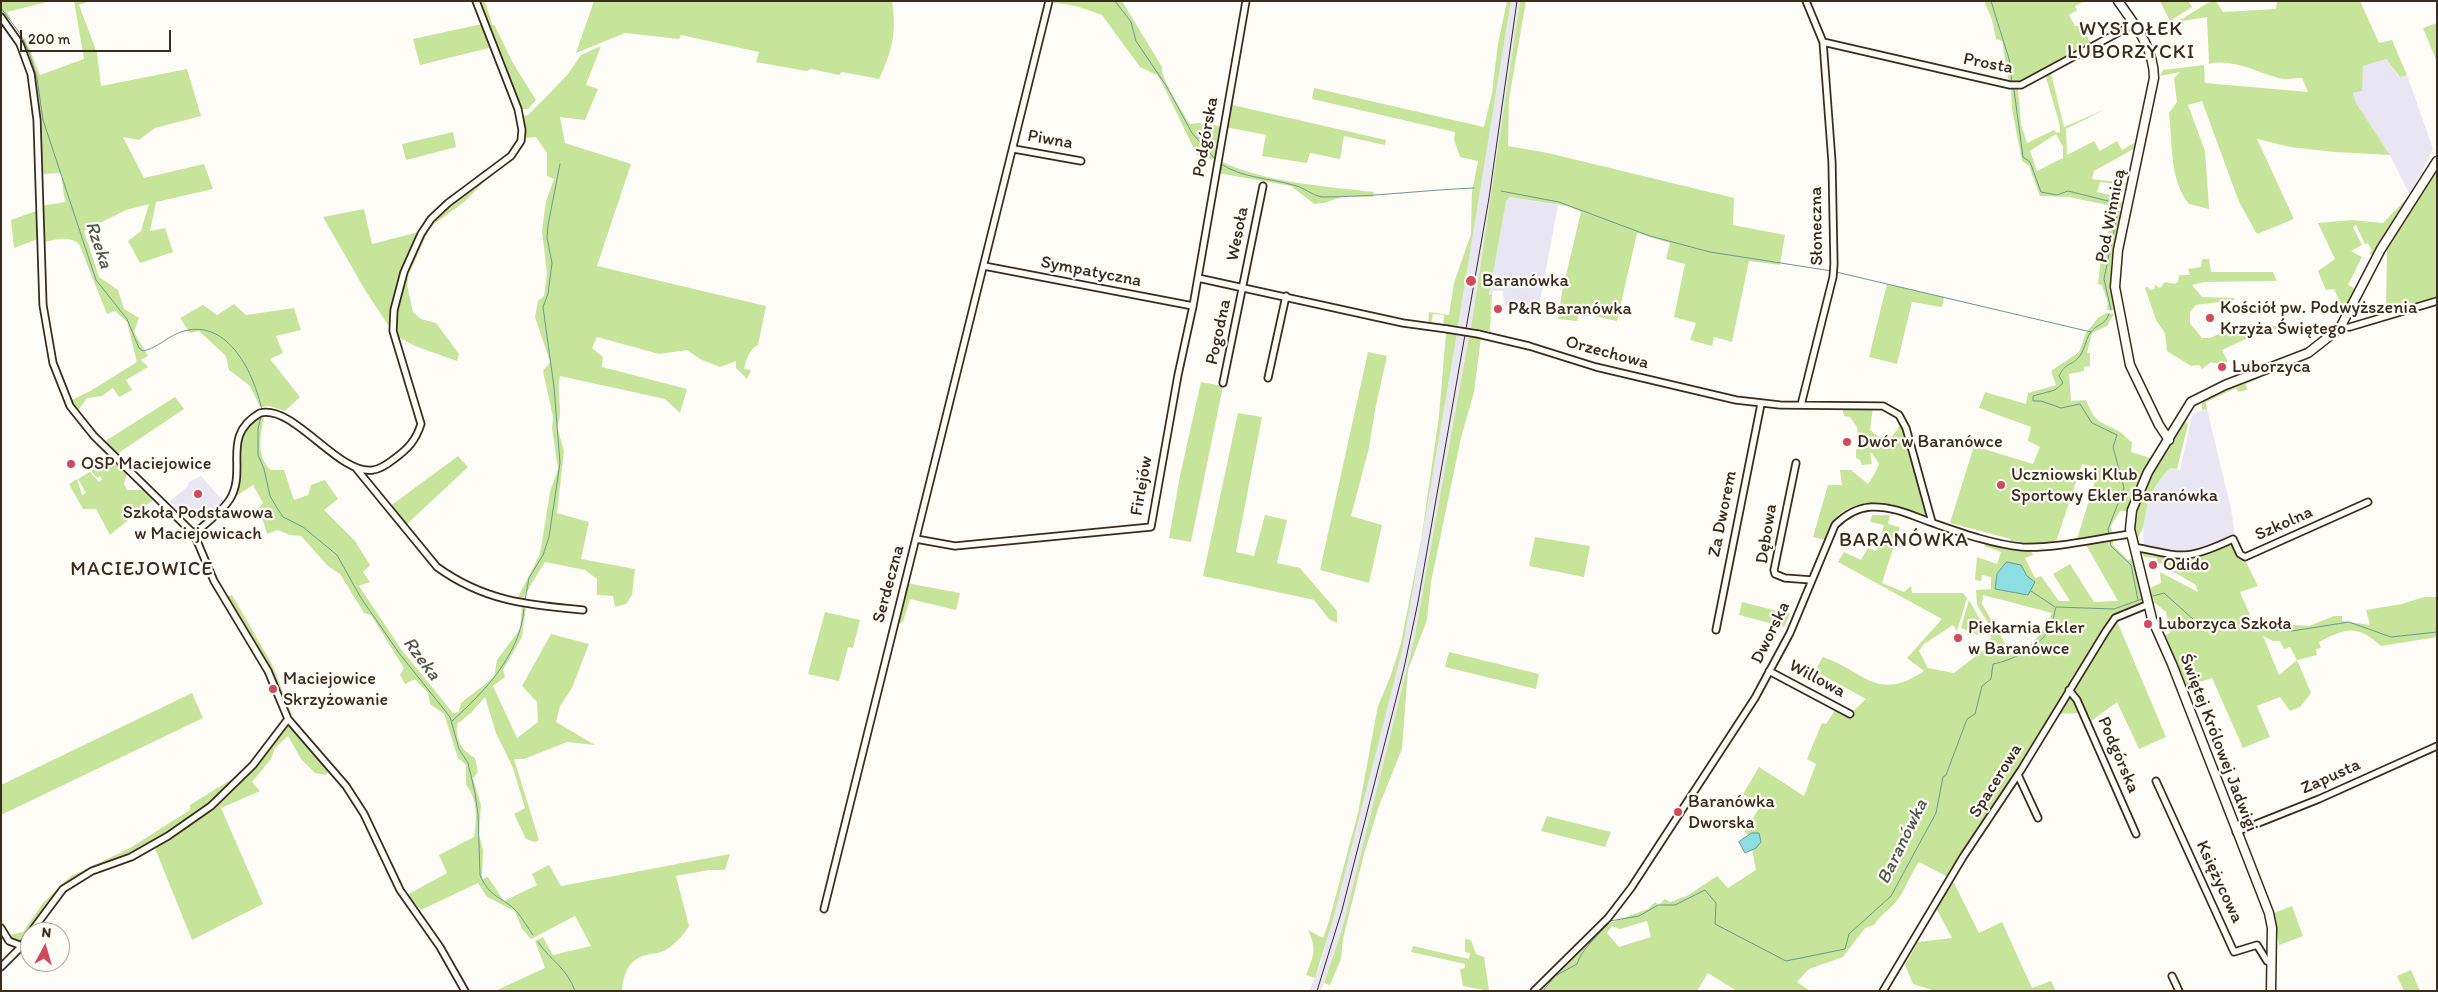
<!DOCTYPE html>
<meta charset="utf-8">
<style>
body{margin:0}
#map{position:relative;width:2438px;height:992px;overflow:hidden;background:#fdfcf7;font-family:Itim,sans-serif}
canvas{display:block}
.frame{position:absolute;inset:0;border:2px solid #3b2a1e;pointer-events:none}
.north{position:absolute;left:20px;top:922px;width:50px;height:50px;box-sizing:border-box;background:#fdfcf7;border:1px solid #afa8a0;border-radius:50%;rotate:6deg;font-size:14px;font-weight:700;line-height:20px;text-align:center;color:#3b2a1e}
.north::after{content:'';display:block;margin:auto;width:18px;height:22px;background:#d1495b;clip-path:polygon(50% 0,100% 100%,50% 72%,0 100%)}
.scale{position:absolute;left:20px;top:30px;width:151px;height:22px;box-sizing:border-box;border:2px solid #3b2a1e;border-top:0;padding-left:6px;font-size:15px;line-height:18px;white-space:nowrap;color:#3b2a1e;-webkit-text-stroke:4px #fdfcf7;paint-order:stroke}
</style>
<div id="map">
<canvas width="2438" height="992"></canvas>
<div class="frame"></div>
<div class="north">N</div>
<div class="scale">200 m</div>
</div>
<script>
const ctx = document.querySelector('canvas').getContext('2d');
ctx.lineJoin = 'round';
function fillPath(path, color) {
  ctx.fillStyle = color;
  ctx.fill(path, 'evenodd');
}
function trace(path, color, width, dash) {
  ctx.strokeStyle = color;
  ctx.lineWidth = width;
  ctx.lineCap = dash ? 'butt' : 'round';
  ctx.setLineDash(dash || []);
  ctx.stroke(path);
}
function drawText(font, color, halo, rows, align = 'center') {
  ctx.font = font + ' Itim,sans-serif';
  ctx.lineWidth = 4.5;
  ctx.setLineDash([]);
  ctx.textBaseline = 'middle';
  ctx.strokeStyle = halo;
  ctx.fillStyle = color;
  for (const [text, x, y, turn = 0] of rows) {
    ctx.save();
    ctx.translate(x, y);
    ctx.rotate((+turn || 0) * Math.PI / 180);
    ctx.textAlign = isNaN(turn) ? turn : align;
    if (halo) ctx.strokeText(text, 0, 0);
    ctx.fillText(text, 0, 0);
    ctx.restore();
  }
}
fillPath(new Path2D(`
 M1511,1h9l-49,327 -13,-2z
 M2386,59l13,18 8,-2 26,74 -23,46 -20,-40 -34,-52 -3,-10 8,-2 2,-25z
 M1510,197l48,8 -20,107 -34,-7 -1,-14h-10l-1,4h-3l8,-54 9,-41z
 M1457,334l12,2 -55,304 -73,293 -20,58h-12l11,-25 83,-319z
 M2207,409l24,100 4,26 -39,18 -22,-1 -30,-5 -1,-24 7,-26 7,-13 13,-16 10,2 12,-54 5,-4z
 M201,476l22,25 -25,21 -2,-3 -6,2 -20,-20 17,-14 2,-5z`), '#e7e6f2');
fillPath(new Path2D(`
 M1,1h50l-44,11 4,7 -4,1 -6,-7z
 M74,1h17l-12,4 18,48 4,33 86,-17 14,47 -46,12 -16,12 -16,-3 21,41 60,-14 9,25 -57,13 -6,29 15,-3 8,24 -33,11 -12,-22 13,-10 8,-27 -23,6 -42,21 15,46 19,13 6,19 15,9 -5,14 14,24 -7,4 7,7 -22,13 6,10 -13,7 -6,-9 -11,8 -15,2 -10,14 -7,-11 22,-11 45,-28 -10,-40 -12,-11 -8,3 -28,-70c-11,-9 -23,-4 -36,-2l-2,-36 24,-4 -4,-29 -20,1 -9,-108 -11,-25 4,-3 15,37 44,-16z
 M478,1h7l7,23 3,2 18,37 23,37 -8,9h-7z
 M594,1h298c5,31 0,51 -13,78l-37,-7 -3,3 -28,-6 -5,2 -50,-9 3,-10 -78,-17 -2,4 -54,-6 -49,20z
 M1122,1l40,66c-2,11 21,45 28,57l9,-1 21,3 -6,33 -16,-2 -37,-76 -4,-6 -17,-8 -38,-52 -26,-9 -25,-4z
 M1507,1h4l-53,325 -10,-1 -5,2 1,-12 -11,-1 -2,11h-3l1,-13 20,3 5,-32 17,-49 1,-42 6,-31 -18,-4 -6,-17 1,-8 -143,-33 2,-11 170,39 8,-34 6,-49z
 M1520,1h6l-17,98 -1,47 40,7 186,45 -1,27 52,10 -5,30 -31,-4 -17,81 -18,-5 -2,9 -22,-6 6,-17 -22,-6 11,-53 -19,-5 4,-16 -33,-10 -20,88 -37,-8 -3,8 -19,-2 4,-27 19,-80 -14,-6 -57,-9 -4,4 -17,94h3l-2,35 2,2 -21,-4z
 M1984,1h101l-10,5 2,4 -8,5 6,11h7l9,18c-25,15 -53,37 -82,40l-7,-43 -6,-2 -4,-19z
 M2160,1h28l4,6 -22,14z
 M2211,1h5l7,11 53,-3 1,-8h83l19,42 13,-3 15,35 -7,2 -14,-18 -23,7 -1,25 -9,2 3,10 34,52 -56,-3 -44,-5 -33,-8 37,80 -37,15 -18,-32 -37,-101 -14,4 17,46 4,58 -20,-5c-20,-25 -16,-59 -20,-91l8,-11 -3,-24 6,-6 -20,4 3,-6 41,-5 1,18 103,9 -6,-14c-8,0 -17,2 -24,0 -21,-6 -47,-20 -69,-14l-2,-47 -30,5z
 M2437,23v39l-14,-34z
 M482,24l7,24 -69,17 -7,-26z
 M601,46l-15,39 12,4 -13,31 -25,-3 5,26 66,21 -34,102 169,40 -8,39c-8,4 -12,14 -14,24l7,1 -4,9 -11,-11v-7l-16,6 -20,-8 -13,-9 -28,4 -62,-17 -5,11 11,9 -1,10 85,22 -7,24 -15,-14 -105,-23c-4,17 4,37 -3,51l7,24 -7,62 32,9 -8,37 54,10 -3,26 -6,9 -11,3 -2,-11 -16,-1v-16l-12,-9 -40,-8 -25,41 -4,-2 24,-47 10,-62 8,-23 -6,-41 1,-11 -10,-46 7,-9 -15,-45 3,-16 6,-5 3,-23 -5,-42 4,-30 8,-22 -7,-3v-23l-11,-16 -11,1 -3,-22 6,-1 22,-22 18,-19 13,-19z
 M2051,73l13,54 42,-18 -40,20 1,26 27,-14 6,10 17,-10 5,9 14,-8 -1,6 -41,23 -2,8 34,4 -1,2 -25,-3 -3,10 22,5 -1,4 4,1 -1,6 -52,-11 -29,-1 -11,-30 -7,-5 -10,-52 -1,-20h7l3,36 6,18 27,-13 3,3 3,-1v-6l-14,-49zM2056,134l7,13v11l-26,13 -7,-20z
 M1228,104l158,36 -1,5 -41,-9 -4,23 -30,-6 -3,10 -45,-7 4,-21 -41,-8z
 M453,132l3,15 -50,13 -4,-16z
 M1220,161c48,22 102,25 154,31l-1,5 -28,-1 -21,7 -10,1 -23,-18 -73,-13z
 M2437,168v129l-51,16 1,-67z
 M491,175l-28,28 -33,24 -21,47 -2,11 6,27 8,7 15,4 23,31 -2,7 -42,-15 -17,-9c-9,-25 15,-93 33,-113 16,-20 40,-34 60,-49z
 M2410,195l-36,59 -3,1 -2,-2 3,-2 -4,-8 -3,1 -9,-19 -3,2 9,18 -11,6 11,6 -14,28 8,4 -12,23 -10,-23 -8,1 -8,-19 17,-12 -17,-36 34,-3 31,3z
 M364,209l8,35 47,-12c-14,31 -28,61 -29,96l-25,-38 -42,-73z
 M2115,210l7,2 -11,51 3,47h-7l1,-7 -6,-18 -4,-1 3,-26z
 M36,211l2,28 -24,9 -3,-28z
 M2202,259h7l2,13h62l4,9 -72,1 -13,3 10,12 32,1v2l-38,5 -6,7v11l12,15h8l24,-11v-3l45,2v4l-8,-1 -21,3v5l-28,13 6,12 -8,2 -9,-2 -9,7 -3,-4 -8,1 -24,-15 -2,-18 -9,-13 -11,-32 3,-1 2,3 4,-1 1,-4 5,3 5,-6 9,2 4,-2 1,-7h11l-2,-6 13,-2z
 M1887,284l57,13 -2,10 -30,-5 -15,62 -28,-7z
 M234,304l12,11 48,-7 7,22 -25,6 7,17 -13,6 30,38 -15,14 -16,-5 -9,1 -10,-21 -21,-16 -3,-14 -27,-25 -9,2 -10,-15 23,-13 14,10z
 M2106,313l8,1 -7,12 -15,7 -5,20h3v13l-6,1v4l-15,3 2,27 15,-1c11,26 12,19 34,32 5,3 6,7 12,10l-1,10 22,7 -10,14 -15,38h-8l-9,15 1,8 -35,5 22,-71 -17,-4 -25,75c-12,8 -33,3 -47,2l1,-2 -61,-16 24,-77 59,18 7,-17 -12,-6 3,-14 -52,-19 6,-16 41,12 2,-11 28,-8 -5,-14 28,-19 7,-19 12,-15z
 M1446,333l11,1 -54,313 -71,276 -17,55 -9,-3c8,-20 11,-25 2,-45l15,8 6,-17 29,-108 20,-107 13,-31 10,-32 20,-102 18,-125z
 M1469,336l12,2 -7,54 -13,46 -30,144 -4,38 -19,50 -6,79 -23,57 -15,48 -21,85 -2,20 -11,26 -6,-2 17,-50 73,-293z
 M1368,352l19,4 -12,54 -6,38 -18,68 31,9 -13,58 -49,-13z
 M2257,377l1,2 -12,5 1,6 -9,2 -2,-4 -30,14 1,7 -5,1v-10l5,-3z
 M1201,382l22,4 -32,156 -22,-4 11,-62z
 M175,397l9,12 -67,45 -11,-10 1,-4z
 M1842,407h31l-3,23 17,13 15,-20 24,87 -1,5c-9,1 -21,-6 -30,-9 -18,-6 -47,-4 -59,12 -5,6 -8,14 -11,22l-12,-3 15,-52h14l-2,-15h11l17,14 6,-9 5,-11 -7,-11h-2l2,11 -10,1 -2,-5 -4,-2v-8l4,-4 -3,-19 -7,-10 -6,-1z
 M1238,413l24,4 -26,135 18,4 11,-41 22,5 -10,43 23,5 37,43v12l-8,-4 -15,-19 -111,-24z
 M264,415c-3,19 -9,41 7,55h13l10,30 14,-5 3,-10 14,-5 13,19 -14,11 31,31 15,24 -7,7 7,10 -11,4 42,63 52,64 6,-1 2,-9 33,-26 3,-17 23,-31 2,-23 4,1 -4,30 -19,33 2,7 -12,9 24,52 21,-16 -1,-20 -15,-16 29,-52 38,10 -17,44 -12,18 -4,16 39,23 -28,-3 -43,17h-10l25,81 -4,2 -9,-3 -12,-25 11,-6 -12,-40 -17,-35 -11,-36 -14,16 -14,11c-1,17 4,26 18,34l3,14 -5,6 8,27 -2,30 4,15 -1,29 6,-2 16,24 33,-16 -5,-11 17,-9 12,21 169,-32 -5,16h-16l-33,6 13,50c-5,9 -18,23 -28,26 -5,2 -10,1 -15,3 -18,5 -23,20 -24,36h-127l50,-23 -10,-27 8,-4 10,18 38,-9 -16,-30 -44,23 -9,-10 -7,-18 -28,-14 -9,-14 -57,27 -14,-15 40,-22 -8,-18 35,-18c3,-17 4,-38 -8,-52v-20l-8,-7 -14,-44 -14,-10 -2,-11 -13,-14 -10,5 -5,-9 4,-7 -33,-53 -7,-2 -24,-39 -12,-8 -27,-30 -11,-1 -12,-5 -11,4 -8,-27 4,-4 -10,-18 -21,14c4,-31 1,-70 32,-84z
 M2184,419l4,6 -11,44 -7,-1c-8,9 -16,18 -20,30 -6,14 -4,29 -13,41 -11,-32 15,-63 31,-89 6,-9 11,-20 16,-31z
 M458,456l10,11 -63,59 -16,-19z
 M112,459l15,14 -3,11 3,6h16l10,10 -43,35 -14,-26h-13l-14,-25 8,-5 5,16 4,-2 -8,-14 12,-7 9,10 3,-3 -2,-3 -3,2 -6,-7z
 M1872,515h18l-2,9 12,3 -18,56 22,9 7,-6 1,7h51l4,5 -10,33 -4,-6 -29,19 -5,7 9,17 26,5 36,-28 1,-17 -14,-23 -1,-15 15,-1v-12l-9,-2 -1,6 -6,-1 2,-23 20,7 4,-12 -17,-6 2,-3 45,8 2,4 -8,3 10,20 6,-2 18,25h11l-17,-27 17,-10 24,38 24,-1 -32,-56 27,-5v5l15,15 6,-2 10,46 -31,13 -71,111 -39,67 -55,82 -29,-15c-9,12 -14,30 -24,41 -8,9 -14,11 -21,22l-9,3 -22,29 -34,12 -12,13 13,9h-73l-29,-18 -11,18h-156l66,-67 41,-15 7,-7 4,3 6,-6 5,3 17,-6 30,-20 11,12 28,-18 -4,-21 9,-7 -2,-9 -11,2 -4,-4 17,-25 -18,-12 16,-27 45,29 12,-32 -9,-5 15,-36 4,1 10,-15 15,4 15,-14 -51,-28 8,-14c42,14 53,46 101,14l-17,-13 35,-39 -104,-57 6,-10 17,8 7,-12 8,3 8,-26 -14,-3zM2021,565l6,11 1,19 -33,-6zM1983,595l69,18c-10,18 -18,37 -42,39l-28,-48zM1647,921l4,16 -32,10 -12,-14 5,-7 8,3z
 M1535,537l55,9 -6,31 -55,-11z
 M2231,543l9,16 5,1 13,26 -18,6 13,30 56,4 25,-10h8v5l28,4 -4,-15 36,-6 22,-7h13v40l-56,9c-24,-22 -35,-18 -62,-4l2,6 -5,1 1,6 -20,5 14,33 -11,14 -10,4 -10,-14 -23,9 13,31 -27,11 -31,-70 -28,9 -21,-51 7,-3 -4,-21 -12,-10 -4,-14 11,-5 -1,-11 38,20 -2,-7 -27,-16 -4,-5 -8,-1v-5l-13,-1 -2,-5 36,7 22,-2zM2263,636l10,5h7l4,8 6,-2 7,13 -18,15z
 M906,583l54,10 -4,17 -46,-11 -7,23 -7,3z
 M232,595l40,69 21,53 -34,-68 -33,-52z
 M1969,600l16,28 -1,5 -6,2 -17,-7z
 M1742,602l48,12 -6,13 -45,-12z
 M825,612l35,8 -7,28 -5,-1 -9,34 -31,-7z
 M2117,621l49,116 -27,12 -22,-47 -27,20 -5,1 -5,-10 -23,1z
 M1449,652l90,22 -3,15 -91,-22z
 M192,693l11,25 -202,97v-30z
 M288,726l12,8 28,38 -2,3 -11,-2 -14,-14 -13,-23 -13,12 -4,11 -19,23 8,9 -39,17 42,96 -71,36 -38,-94 64,-42 37,-36z
 M232,779l2,2c-29,25 -59,50 -94,67 -20,10 -44,16 -63,28 -23,14 -41,45 -56,65l-5,1 -7,-4 -8,-20 9,17 13,-3 20,-29 28,-27 59,-28 60,-38v-5z
 M1547,816l64,16 -6,15 -64,-16z
 M1952,879l27,54 23,-11 30,66 19,-7 5,10h-121l-22,-7 -8,-19 13,-23 34,-4 -16,-30z
 M2292,906l11,30 -24,9 -5,-32z
 M1465,939l6,1 5,14 8,3 5,34 -26,-5 -3,-17 5,-1v-4l-54,-12 2,-6 56,13 1,-6 -5,-1z
 M2411,970l9,21h-16l-7,-15z`), '#c7e49b');
const water = new Path2D(`
 M2007,562l14,3 6,11 8,6 -7,13 -33,-6 2,-15z
 M1752,833h7l2,9 -5,6 -11,5 -6,-11z`);
fillPath(water, '#8cdee3');
trace(water, '#6c9694', 1);
trace(new Path2D(`
 M1115,1l16,21 5,19 31,46 25,46 23,26
 M1991,1l18,58 3,24
 M1,8l20,27 8,17 8,26 6,42 53,160 31,39 12,29 4,3c15,-3 26,-16 41,-20 45,-12 70,43 78,79
 M2014,90l9,67 7,5 11,30 16,3 11,-4 52,13
 M1221,164c21,14 48,14 72,21 11,2 18,10 29,12 51,0 101,-7 152,-9
 M1501,191l58,11 91,34 60,16 122,19
 M1836,272l255,60
 M2111,310l-7,-31 14,-68
 M261,416l-3,13v26l6,14 6,27 7,12 6,9 20,10 34,28 24,43 38,55 51,64 9,32 9,14 7,30 3,21 2,61c10,24 24,22 37,37 6,7 11,16 16,23
 M2109,534l-1,-5 16,-41 -11,-41 4,-12 -25,-12 -12,-19 -19,4 -20,-7h-8v-5l22,-6 8,-7 -4,-7c7,-14 10,-9 19,-18 7,-7 7,-17 12,-25 7,-10 14,-6 19,-19
 M2110,541l1,5 20,19 7,35
 M2031,591l24,16
 M2153,596l11,-3 30,27 20,6 78,5 57,-9 42,15 46,-5
 M525,600l4,-22 14,-23 6,-18 11,-74 -6,-76 -11,-80 5,-13 4,-31 -5,-25 1,-13 12,-61
 M452,721c33,-30 68,-66 72,-112
 M538,942c13,19 29,26 37,49
 M1543,991l12,-15 22,-12c5,-16 22,-29 33,-43l29,-5 19,-11h17l30,-15 11,13 -1,21 71,37 59,-12 4,-15 42,-38 45,-83 7,-36 3,-2 21,-56 8,-5 7,-28 9,-7 2,-15c18,-3 46,-17 56,-34 4,-7 5,-16 7,-23l58,2 28,-10`), '#6c9694', 1);
const street = new Path2D(`
 M1,17l19,27 11,30 6,46 6,185 10,58 17,43 24,30 100,98 20,47 54,90 20,48 58,67 18,28 36,76 40,57 25,44
 M1823,42l187,43h11l113,-61
 M1014,149l67,12
 M984,266l209,40
 M1198,278l205,45 44,6
 M2340,328l10,-1 87,-26
 M1478,334l51,12 67,21 140,33 44,5 103,1 16,9 7,13 26,94
 M1268,378l18,-82
 M1223,383l40,-197
 M1801,405l32,-128 1,-13 -2,-102 -9,-120 -17,-41
 M1796,463l-22,107 1,4 10,4 27,2
 M355,467l82,100c47,34 90,38 146,43
 M194,534c11,-10 28,-22 36,-35 18,-30 -10,-63 30,-86 34,-9 79,63 113,57 7,-1 16,-7 21,-11 14,-10 22,-19 27,-35l-28,-93 1,-21 10,-38 17,-38 10,-15 17,-16 63,-47 10,-15 1,-11 -4,-21 -42,-108
 M916,539l39,7 196,-19 27,-152 15,-69 53,-305
 M2134,547c49,10 52,14 99,-8l7,15 5,3 123,-55
 M1716,630l45,-226
 M1769,671l81,43
 M2069,690l8,10 59,134
 M2018,775l20,43
 M2156,781l78,171 23,-7 10,16 4,2
 M2236,832l83,-33 118,-53
 M824,909l225,-908
 M1,928l8,13 13,5
 M31,932l32,-43 29,-18 39,-14 37,-21 43,-30 42,-41 35,-46
 M1,967l21,-21 8,-13
 M2172,976l7,15
 M1534,991l74,-73 23,-30 124,-190 35,-65 45,-108c10,-10 22,-17 36,-18 21,-1 40,8 59,15 29,10 61,22 92,25 32,2 77,-9 109,-13
 M1883,991l80,-134 58,-87 85,-139 9,-13 34,-14`);
const secondary = new Path2D(`
 M2118,1c17,24 36,47 36,77l-36,172 -3,37 15,78 29,60 10,15
 M2271,991l1,-63 -3,-15 -97,-249 -20,-45 -22,-90 2,-19 16,-38 43,-70 34,-17 83,-32 32,-25 41,-79 56,-88`);
trace(street, '#3b2a1e', 9);
trace(secondary, '#3b2a1e', 11);
trace(street, '#fdfcf7', 5.5);
trace(secondary, '#fdfcf7', 8);
trace(new Path2D(`
 M1317,991l25,-81 62,-242 14,-66 71,-404 28,-197`), '#3b2a1e', 1);
const streetBridge = new Path2D(`
 M1447,329l31,5`);
trace(streetBridge, '#3b2a1e', 9, []);
trace(streetBridge, '#fdfcf7', 5.5);
for (const [x, y, r, color] of [
 [1471,281,6,"#d1495b"],
 [1498,309,5,"#d1495b"],
 [2210,318,5,"#d1495b"],
 [2222,367,5,"#d1495b"],
 [1847,442,5,"#d1495b"],
 [71,464,5,"#d1495b"],
 [2001,485,5,"#d1495b"],
 [198,494,5,"#d1495b"],
 [2153,565,5,"#d1495b"],
 [2148,624,5,"#d1495b"],
 [1958,638,5,"#d1495b"],
 [273,689,5,"#d1495b"],
 [1678,812,5,"#d1495b"]
]) {
  const dot = new Path2D();
  dot.arc(x, y, r, 0, 2 * Math.PI);
  ctx.fillStyle = color;
  ctx.fill(dot);
  trace(dot, '#fdfcf7', 2);
}
drawText('18px', '#3b2a1e', '#fdfcf7', [
 ["Prosta",1988,64,11],
 ["Podgórska",1206,137,-80],
 ["Piwna",1050,140,10],
 ["Pod Winnicą",2111,216,-79],
 ["Słoneczna",1817,226,-91],
 ["Wesoła",1238,234,-79],
 ["Sympatyczna",1091,272,11],
 ["Pogodna",1219,332,-78],
 ["Orzechowa",1607,353,15],
 ["Firlejów",1142,486,-80],
 ["Za Dworem",1723,514,-79],
 ["Szkolna",2284,524,-24],
 ["Dębowa",1767,534,-81],
 ["Serdeczna",889,584,-75],
 ["Dworska",1771,633,-64],
 ["Willowa",1817,679,28],
 ["Świętej Królowej Jadwigi",2218,743,69],
 ["Podgórska",2118,755,67],
 ["Zapusta",2331,777,-24],
 ["Spacerowa",1996,781,-58],
 ["Księżycowa",2219,882,65]
]);
drawText('18px', '#3b2a1e', '#fdfcf7', [
 ["Baranówka",1482,281],
 ["Kościół pw. Podwyższenia",2220,308],
 ["Krzyża Świętego",2220,329],
 ["P&R Baranówka",1508,309],
 ["Luborzyca",2232,367],
 ["Dwór w Baranówce",1857,442],
 ["OSP Maciejowice",81,464],
 ["Uczniowski Klub",2011,475],
 ["Sportowy Ekler Baranówka",2011,496],
 ["Szkoła Podstawowa",198,513,"center"],
 ["w Maciejowicach",198,534,"center"],
 ["Odido",2163,565],
 ["Luborzyca Szkoła",2158,624],
 ["Piekarnia Ekler",1968,628],
 ["w Baranówce",1968,649],
 ["Maciejowice",283,679],
 ["Skrzyżowanie",283,700],
 ["Baranówka",1688,802],
 ["Dworska",1688,823]
], 'left');
drawText('italic 19px', '#4f574f', '#fdfcf7', [
 ["Rzeka",98,245,71],
 ["Rzeka",421,659,53],
 ["Baranówka",1903,842,-64]
]);
ctx.letterSpacing = '1px';
drawText('20px', '#3b2a1e', '#fdfcf7', [
 ["WYSIOŁEK",2131,30],
 ["LUBORZYCKI",2131,53],
 ["BARANÓWKA",1904,541],
 ["MACIEJOWICE",142,570]
]);
ctx.letterSpacing = '0px';
</script>
